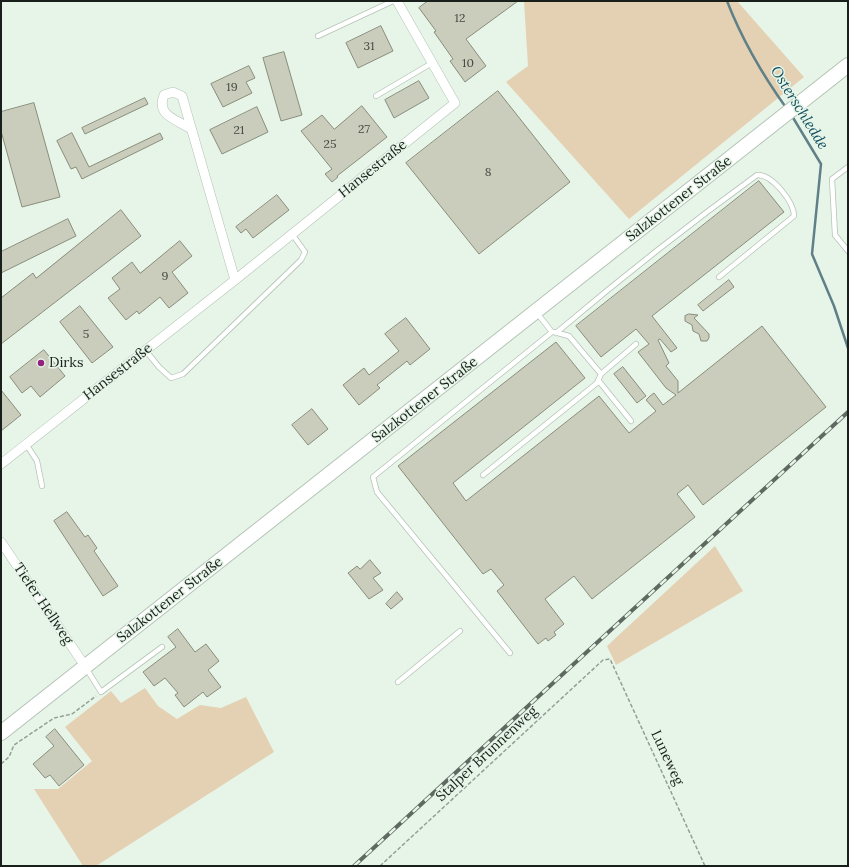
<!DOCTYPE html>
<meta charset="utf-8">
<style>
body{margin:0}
#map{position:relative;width:849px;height:867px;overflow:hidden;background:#e6f5e8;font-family:Lora,serif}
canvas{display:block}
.frame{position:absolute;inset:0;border:2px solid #191f1a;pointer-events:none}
</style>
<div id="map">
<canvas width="849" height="867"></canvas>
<div class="frame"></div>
</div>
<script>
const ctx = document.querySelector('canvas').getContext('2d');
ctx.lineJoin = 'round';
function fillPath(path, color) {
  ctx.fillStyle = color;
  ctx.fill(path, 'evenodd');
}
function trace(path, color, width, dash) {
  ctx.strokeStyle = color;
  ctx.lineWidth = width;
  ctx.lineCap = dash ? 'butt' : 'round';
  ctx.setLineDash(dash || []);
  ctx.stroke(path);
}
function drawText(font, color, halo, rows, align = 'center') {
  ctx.font = font + ' Lora,serif';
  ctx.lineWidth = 3;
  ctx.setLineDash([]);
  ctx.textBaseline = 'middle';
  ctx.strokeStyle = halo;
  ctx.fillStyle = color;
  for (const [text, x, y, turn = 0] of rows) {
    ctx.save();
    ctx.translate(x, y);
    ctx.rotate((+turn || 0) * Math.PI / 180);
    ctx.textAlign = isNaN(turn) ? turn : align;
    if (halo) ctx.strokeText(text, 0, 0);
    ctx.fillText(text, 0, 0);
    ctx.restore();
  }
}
fillPath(new Path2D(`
 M524,1h213l67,76 -175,142 -123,-137 22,-16z
 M715,546l28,45 -127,74 -9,-19z
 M145,688l13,18 19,13 23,-14 21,3 25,-11 28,55 -178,114h-13l-49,-77h24l34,-28 -27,-34 46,-36 10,12z`), '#e4d1b3');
trace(new Path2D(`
 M727,1c14,36 37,76 60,108
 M792,116l29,48 -9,90 22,52 14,42`), '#608087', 2.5);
const building = new Path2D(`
 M428,1h90l-52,38 20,27 -21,16 -15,-21 3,-2 -19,-27 2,-1 -17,-23z
 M381,26l12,25 -35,17 -12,-25z
 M284,52l18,63 -21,6 -18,-63z
 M249,66l6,12 -9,4 6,11 -29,14 -12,-23z
 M419,81l10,17 -35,20 -9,-18z
 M498,91l72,91 -91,72 -73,-91z
 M145,98l3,6 -63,30 -3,-6z
 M34,103l26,94 -38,10 -21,-76v-19z
 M362,106l25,31 -50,39 1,1 -6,5 -7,-8 7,-5 -31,-38 21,-16 12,14z
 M257,107l11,25 -46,22 -12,-24z
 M72,133l17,34 71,-34 3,6 -81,40 -6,-12 -5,2 -14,-28z
 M759,181l25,31 -132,104 25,32 -6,4 -11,-13 -2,1 11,23 -3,3 12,15v12l84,-67 64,81 -123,98 -15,-20 -11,9 18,23 -103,82 -18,-23 -29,23 19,25 -10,8 2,3 -8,6 -2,-3 -8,6 -41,-53 7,-6 -13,-16 -8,5 -85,-108 158,-124 29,36 -132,105 13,18 133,-105 30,37 27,-22 -10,-11 4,-4 4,-3 9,12 13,-10 -10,-7 -28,-36 11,-8 -13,-15 -35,28 -25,-31z
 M277,195l12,15 -36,28 -7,-9 -5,4 -5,-6z
 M121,210l20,26 -140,108v-46l32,-25 3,5z
 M68,219l8,17 -75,37v-21z
 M180,241l12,15 -20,16 16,21 -19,15 -9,-11 -21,17 -2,-3 -11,9 -18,-22 12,-9 -8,-11 20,-16 8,11z
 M729,280l5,7 -31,24 -5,-6z
 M80,306l33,41 -21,16 -32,-41z
 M689,314l9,1 -4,3 15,16v4l-2,3h-6l-2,-7 -6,-3 -1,-6 -7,-4v-5z
 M406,318l24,31 -20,16 -3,-4 -30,24 3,3 -21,17 -16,-20 21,-17 5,7 30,-24 -14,-17z
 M44,350l21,26 -25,21 -9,-11 -9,7 -12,-16z
 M623,367l23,29 -9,7 -23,-29z
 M1,390l20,25 -20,16z
 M312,409l16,20 -20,16 -16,-20z
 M67,512l18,25 3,-2 9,13 -3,3 24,35 -15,10 -49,-75z
 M370,560l11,13 -8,5 10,12 -14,9 -21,-26 9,-7 3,3z
 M397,592l6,7 -12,10 -5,-5z
 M178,629l17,23 11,-8 13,17 -11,9 13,17 -14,10 -4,-5 -19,15 -9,-12 3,-2 -13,-15 -11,8 -11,-14 33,-25 -8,-10z
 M55,729l29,36 -25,21 -9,-11 -5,3 -12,-14 21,-18 -8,-9z`);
fillPath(building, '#cacdbb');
trace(building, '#898c7b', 1);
const service = new Path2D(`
 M318,36l75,-35
 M376,96l56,-33
 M848,167l-16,12 3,56 13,16
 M556,333c65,-55 132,-108 201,-158 15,-1 37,27 37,41l-75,61
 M146,351l13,16 12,11 12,-4 118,-114 4,-8 -13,-18
 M601,374l35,-30
 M598,380l33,41
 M26,444l11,17 5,25
 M483,475l114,-92 4,-9 -32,-38 -15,-4
 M510,653l-133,-161 -4,-15 179,-145 -15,-19
 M86,668l15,24 61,-45
 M398,682l62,-51`);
const minor = new Path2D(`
 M191,129c-15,-10 -35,-13 -27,-34l9,-3 9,4 53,184
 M1,464l234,-184 220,-177 -58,-102
 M1,542l84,124`);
const primary = new Path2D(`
 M1,733l847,-668`);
trace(service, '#b4c3b6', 6);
trace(minor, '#b4c3b6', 10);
trace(primary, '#b4c3b6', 16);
trace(new Path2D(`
 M1,764l8,-7 5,-12 40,-27 18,-4 24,-18
 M380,866l223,-206 7,-1 95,207`), '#939f95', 1.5, [4, 2]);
trace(service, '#fff', 4.5);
trace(minor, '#fff', 9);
trace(primary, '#fff', 14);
const rail = new Path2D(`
 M354,866l494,-454`);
trace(rail, '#606961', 4);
trace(rail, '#e6f5e8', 2.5, [8]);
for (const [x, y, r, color] of [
 [41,363,4,"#93207f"]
]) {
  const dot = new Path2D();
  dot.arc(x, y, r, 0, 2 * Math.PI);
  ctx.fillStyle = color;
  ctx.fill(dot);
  trace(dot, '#e6f5e8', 1.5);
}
drawText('12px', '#454a42', null, [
 ["12",460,19],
 ["31",369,47],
 ["10",468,64],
 ["19",232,88],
 ["27",364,130],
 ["21",239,131],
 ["25",330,145],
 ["8",488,173],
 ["9",165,277],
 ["5",86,335]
]);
drawText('14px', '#191f1a', '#e6f5e8', [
 ["Hansestraße",373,169,-39],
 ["Salzkottener Straße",679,199,-38],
 ["Hansestraße",118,372,-38],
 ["Salzkottener Straße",425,400,-38],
 ["Salzkottener Straße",170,600,-38],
 ["Tiefer Hellweg",43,604,56],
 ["Stalper Brunnenweg",487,754,-43],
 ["Luneweg",667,758,65]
]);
drawText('14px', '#191f1a', '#e6f5e8', [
 ["Dirks",49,363]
], 'left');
drawText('italic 15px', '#145160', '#e6f5e8', [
 ["Osterschledde",799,108,58]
]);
</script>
